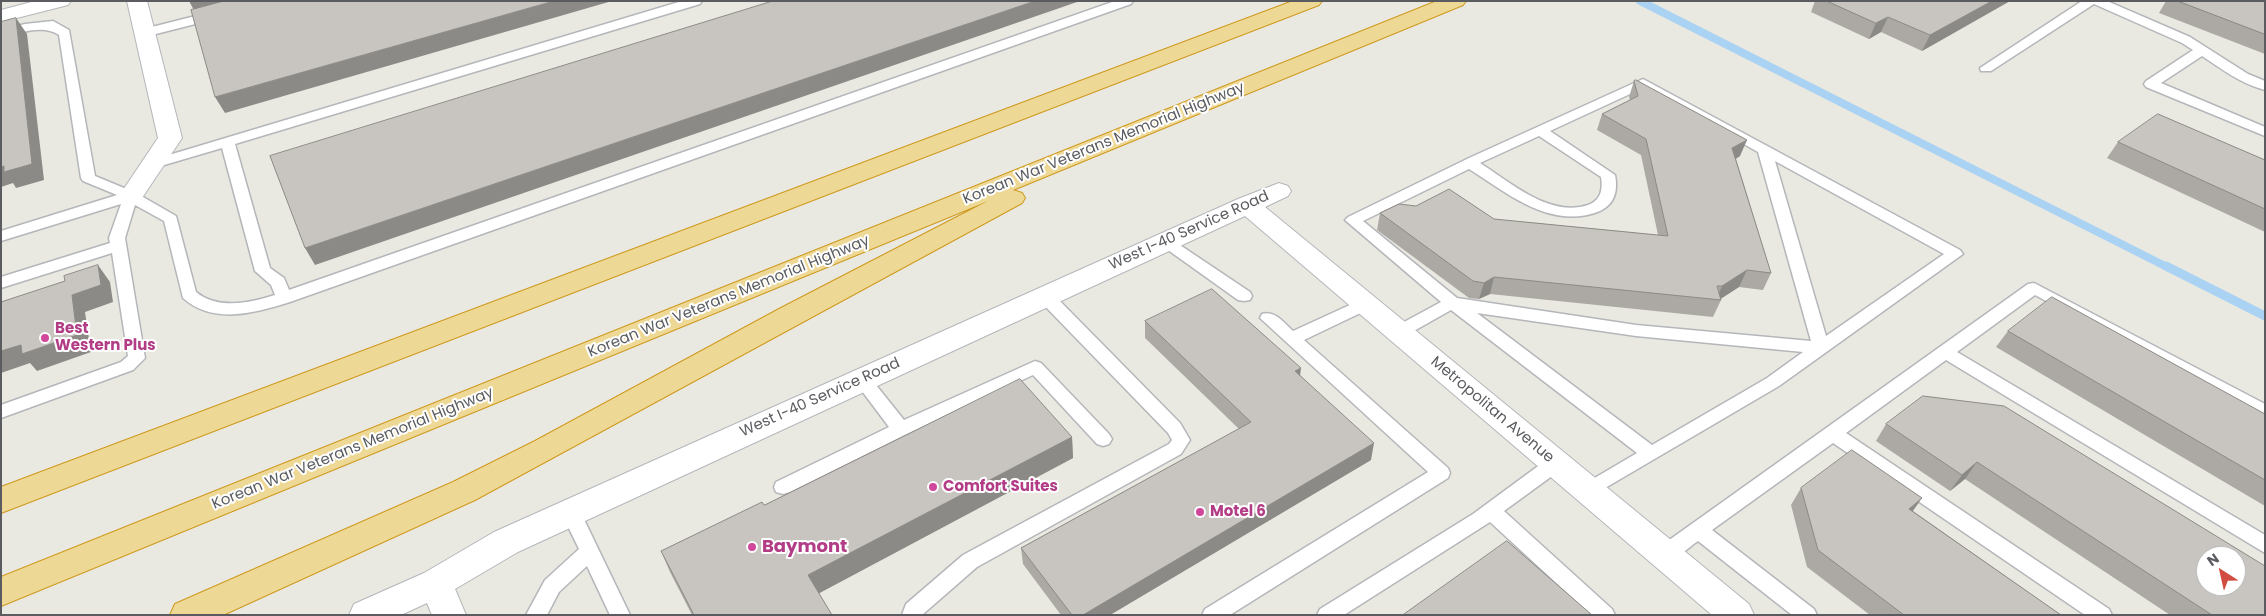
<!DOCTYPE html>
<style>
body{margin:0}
#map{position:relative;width:2266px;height:616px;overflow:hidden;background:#eae9e1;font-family:Poppins,sans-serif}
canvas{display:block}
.frame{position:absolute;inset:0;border:2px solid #5a5c60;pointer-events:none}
.north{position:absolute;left:2196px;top:546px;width:50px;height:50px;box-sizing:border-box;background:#fff;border:1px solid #bdbebf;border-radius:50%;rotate:325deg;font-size:14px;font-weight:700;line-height:20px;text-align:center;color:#5a5c60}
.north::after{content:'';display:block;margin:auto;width:18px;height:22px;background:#d14d41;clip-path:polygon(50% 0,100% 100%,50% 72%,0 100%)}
</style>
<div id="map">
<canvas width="2266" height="616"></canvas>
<div class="frame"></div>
<div class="north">N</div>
</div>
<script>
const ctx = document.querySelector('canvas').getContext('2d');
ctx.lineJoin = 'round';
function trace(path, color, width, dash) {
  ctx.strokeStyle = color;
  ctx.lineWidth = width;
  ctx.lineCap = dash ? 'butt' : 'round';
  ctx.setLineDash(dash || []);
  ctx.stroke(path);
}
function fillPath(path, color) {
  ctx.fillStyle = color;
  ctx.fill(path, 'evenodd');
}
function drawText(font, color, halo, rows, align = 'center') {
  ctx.font = font + ' Poppins,sans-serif';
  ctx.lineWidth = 4;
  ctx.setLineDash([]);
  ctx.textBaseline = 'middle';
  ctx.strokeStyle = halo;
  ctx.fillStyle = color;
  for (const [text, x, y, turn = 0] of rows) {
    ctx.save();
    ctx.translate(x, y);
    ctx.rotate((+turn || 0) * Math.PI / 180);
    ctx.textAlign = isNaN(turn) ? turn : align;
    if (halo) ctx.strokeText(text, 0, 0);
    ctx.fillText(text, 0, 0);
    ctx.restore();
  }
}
trace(new Path2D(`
 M1640,1l529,267`), '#a9d2f3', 8);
trace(new Path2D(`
 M2166,266l99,50`), '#a9d2f3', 9);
const service = new Path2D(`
 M682,1h20l-2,3 -465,140 35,124 14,10 5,12 826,-289h18l-2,3 -841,298c-35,11 -77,23 -107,-4l-19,-77 -29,-16 -10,33 20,120 -12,12 -132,48v-13l120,-43 7,-6 -16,-103 -111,35v-11l109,-34 -1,-5 12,-34 -120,37v-10l116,-36 -34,-14 -2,-3 -22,-143c-16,-11 -40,-2 -58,3v-8l24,-6 28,-3 16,9 26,146 41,17 40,23 20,76c22,18 54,11 79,3l-4,-10 -16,-14 -33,-123 -68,20 -5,-1 -2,-3 2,-3z
 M2082,1h25l83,36 58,37 17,7v9c-24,-6 -43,-21 -63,-34l-41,27 104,44v9l-119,-49 -2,-3 2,-3 47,-31 -11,-7 -88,-39 -103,67h-10l-1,-3z
 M215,11l6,4 -2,3 -75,19 -6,-4 2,-3z
 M1643,79l317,171 3,4 -184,132 -191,112 -7,-2 -2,-5 2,-5 56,-33 -186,-143 -46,26 -6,2 -6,-2 -2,-4 2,-4 48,-26 -96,-82 3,-3 121,-59zM1643,88l115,64 53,189 -175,-16 -179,-27 -94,-77 106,-52c38,24 83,62 131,42 15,-7 18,-21 15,-36l-65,-44zM1539,136l62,41c2,13 0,23 -13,28 -38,13 -78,-23 -108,-42zM1775,161l169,93 -118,82zM1477,313l159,23 167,16 -36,26 -115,67z
 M1166,237l5,2 79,53 2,4 -2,4 -6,1 -6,-1 -77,-55 -3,-3 3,-3z
 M2034,283l231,121v14l-230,-123 -78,57 308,183v18l-319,-193 -100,73 263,176 3,6h-27l-252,-172 -121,87 102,79 3,6h-25l-94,-74c-12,8 -25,24 -40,19l-3,-6 3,-6 370,-264z
 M1045,291l6,1 129,131 10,17 -9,14 -204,113 -55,48h-20l4,-11 57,-49 206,-111 3,-4 -4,-7 -129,-133 -2,-4 2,-4z
 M1365,298l6,2 2,4 -2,4 -67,32 144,128 2,5 -2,5 -218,137h-28l3,-6 223,-137 -168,-154 2,-4c13,-4 22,9 31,17z
 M1035,361l6,2 68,71 3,5 -3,5 -6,2 -6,-2 -64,-69 -126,59 -117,58 -7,2 -7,-2 -2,-5 2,-5 113,-55 -36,-48 3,-4 6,-2 6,2 36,45z
 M1556,456l7,2 2,5 -2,5 -59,43 108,98 3,6h-24l-101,-93 -146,93h-27l3,-6 153,-95 76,-56z
 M571,504l7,3 52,108h-20l-23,-49 -28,26 -12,23h-21l19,-35 34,-31 -18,-37 3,-5z`);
const minor = new Path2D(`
 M35,1h36l-3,4 -67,17v-12z
 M127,1h20l35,137 -42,63 -9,3 -9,-3 -3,-5 39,-58z
 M1279,183l9,3 3,5 -3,5 -23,11 484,397 5,11h-42l-467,-399 -727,336 -63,37 11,26h-34l-5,-12 -26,12h-52l5,-11 70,-31 70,-41 744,-333z`);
const motorway = new Path2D(`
 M1293,1h29l-3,4 -1318,508v-26z
 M1437,1h29l-3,4 -450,185 9,3 3,5 -3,5 -547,297 -252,115h-53l5,-11 278,-122 82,-41 244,-132 209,-108 -987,405v-29z`);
trace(service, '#b4b6ba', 3);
trace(minor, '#b4b6ba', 2);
trace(motorway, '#ce991d', 2);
fillPath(service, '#fff');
fillPath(minor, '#fff');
fillPath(motorway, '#eed895');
fillPath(new Path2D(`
 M1815,1h195l-88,50 -41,-19 -12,7 -58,-27z
 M2166,1h99v53l-106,-41z
 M1634,81l106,75 -4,3 35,114 -8,17 -24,-3 -19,12 1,1 -8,17 -223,-23 -11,5 -10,-1 -92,-68 3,-17 114,6 164,16 -17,-80 -44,-25 5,-16 28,-14 -1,-3z
 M2118,142l147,18v72l-158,-74z
 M1145,321l155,54 71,85 -261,155h-49l-38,-51 -2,-16 218,-119 -94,-91z
 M2008,331l257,83v92l-269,-159z
 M1886,424l379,142v49h-95l-205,-136 -15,12 -74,-50z
 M1072,437l1,21 -254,135 13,22h-140l-22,-43 -9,-21 103,-46z
 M1801,488l112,23 148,104h-191l-63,-48 -16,-62z`), '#aca9a5');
fillPath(new Path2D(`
 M189,1h56l-49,13z
 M554,1h58l-387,112 -10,-16z
 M1035,1h45l-765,264 -10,-17z
 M1992,1h18l-88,50 8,-16z
 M1888,17l-7,15 -12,7 7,-16z
 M16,18l11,16 17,146 -28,8 -3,-5 -12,4v-20z
 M1747,140l-7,16 -14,8 6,-16z
 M98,265l12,17 3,20 -28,10 6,40 -54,19 -7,-8 -29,10v-22l71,-56z
 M1747,270l-8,17 -20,13h-3l6,-14z
 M1494,277l-4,17 -11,5 5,-16z
 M1301,368l-2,16 -4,-13z
 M1072,437l1,21 -259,138 -6,-21z
 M1374,443l-3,17 -261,155h-27z
 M1977,462l-12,17 -15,12 12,-16z
 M1922,498l-12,17 -1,-6z`), '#8c8a86');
const building = new Path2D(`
 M224,1h330l-339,96 -24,-87z
 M773,1h262l-730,247 -35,-92z
 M1827,1h165l-62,34 -42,-18 -12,6z
 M2178,1h87v33z
 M16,18l16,146 -28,8v-6l-3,1v-145z
 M1636,80l111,60 -15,8 39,125 -24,-3 -25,16h-5l4,14 -227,-23 -10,6 -11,-2 -93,-68 19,-9 17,2 33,-17 45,30 174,17 -22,-97 -44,-25 36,-18 -4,-15z
 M2158,114l107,46v49l-147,-67z
 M98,265l3,20 -29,10 5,40 -55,19 -1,-9 -20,6v-49l64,-21 -1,-5z
 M1212,289l89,79 -6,3 79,72 -291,172h-11l-51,-67 230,-126 -106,-101z
 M2052,297l213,117v66l-257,-149z
 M1020,379l52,58 -264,138 24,40h-138l-33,-64 101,-49 2,3z
 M1923,396l81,10 261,160v49h-53l-235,-153 -15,13 -76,-51zM2206,556h30v30h-30z
 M1852,450l70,48 -13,11 152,106h-157l-86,-65 -17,-62z
 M1507,541l85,74h-189z`);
fillPath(building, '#c8c5c0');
trace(building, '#8c8a86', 1);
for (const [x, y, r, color] of [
 [45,338,5,"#d1479c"],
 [933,487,5,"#d1479c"],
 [1200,512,5,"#d1479c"],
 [752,547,5,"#d1479c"]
]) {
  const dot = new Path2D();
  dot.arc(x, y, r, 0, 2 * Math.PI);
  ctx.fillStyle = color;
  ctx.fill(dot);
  trace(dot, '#fff', 2);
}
drawText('15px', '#5a5c60', '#fff', [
 ["Korean War Veterans Memorial Highway",1104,144,-22],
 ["West I-40 Service Road",1189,231,-24],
 ["Korean War Veterans Memorial Highway",729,297,-22],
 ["West I-40 Service Road",820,398,-24],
 ["Metropolitan Avenue",1492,410,40],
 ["Korean War Veterans Memorial Highway",353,449,-22]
]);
drawText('bold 15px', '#b23c85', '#fff', [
 ["Best",55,329],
 ["Western Plus",55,346],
 ["Comfort Suites",943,487],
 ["Motel 6",1210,512]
], 'left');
drawText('bold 18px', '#b23c85', '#fff', [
 ["Baymont",762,547]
], 'left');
</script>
